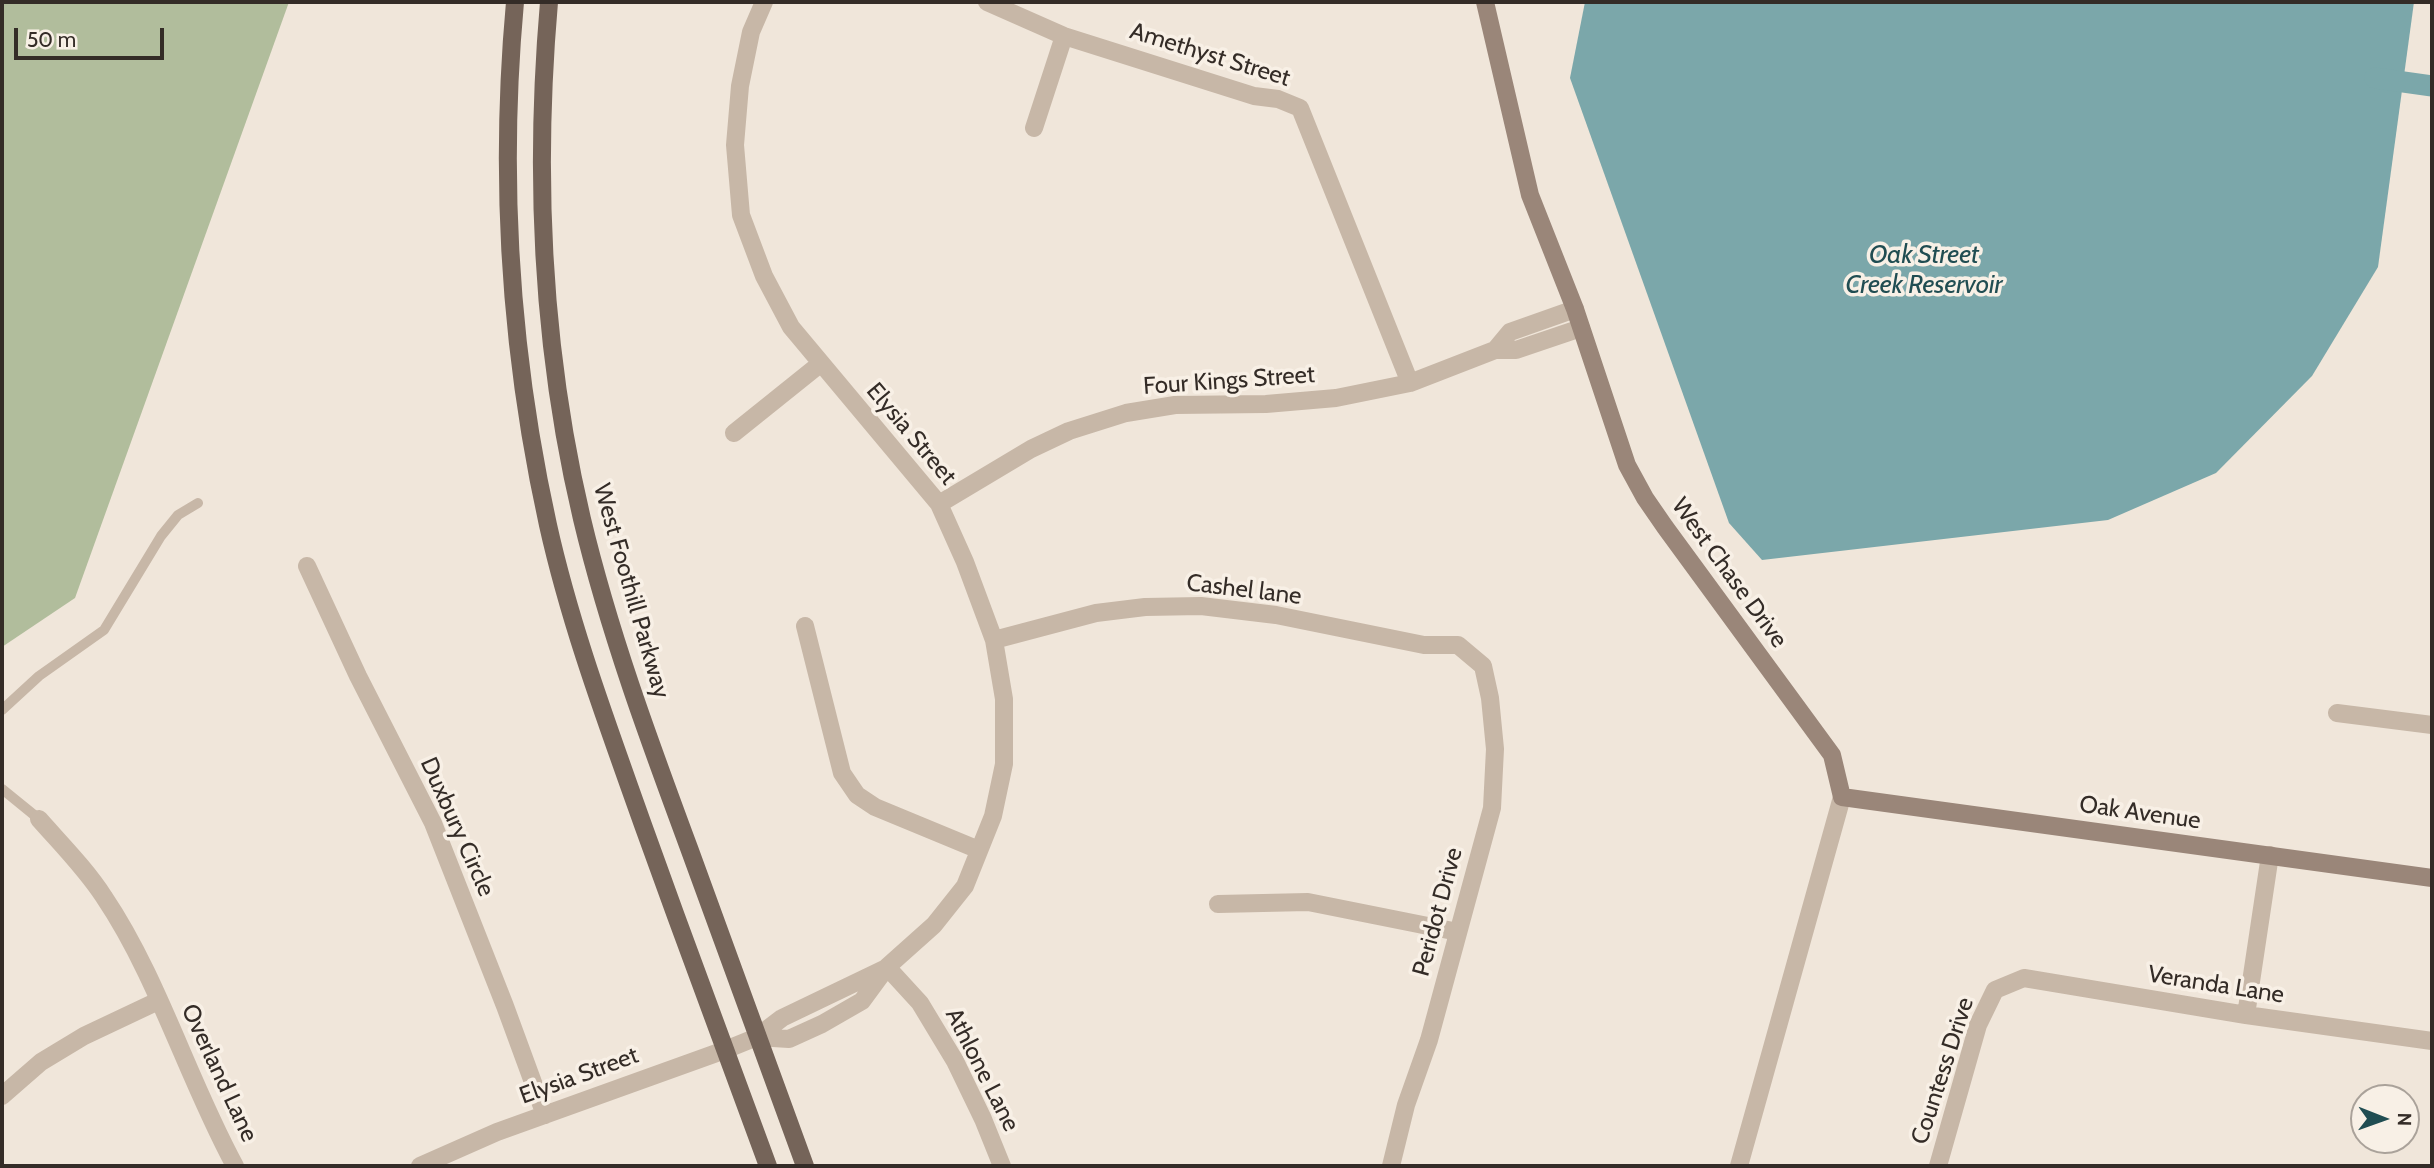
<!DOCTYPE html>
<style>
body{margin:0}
#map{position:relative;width:2434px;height:1168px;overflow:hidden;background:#f0e6da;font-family:Cabin,sans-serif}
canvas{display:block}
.frame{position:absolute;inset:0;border:4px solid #342c27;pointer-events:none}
.north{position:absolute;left:2350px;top:1084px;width:70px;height:70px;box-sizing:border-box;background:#f8f0e6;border:2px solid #aaa29a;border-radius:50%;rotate:91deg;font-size:19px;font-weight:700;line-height:28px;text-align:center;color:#342c27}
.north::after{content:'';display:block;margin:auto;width:24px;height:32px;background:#204d52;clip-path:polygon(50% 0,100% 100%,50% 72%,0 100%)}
.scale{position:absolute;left:14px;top:28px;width:150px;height:32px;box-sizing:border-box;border:4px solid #342c27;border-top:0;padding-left:9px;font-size:21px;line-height:24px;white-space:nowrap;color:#342c27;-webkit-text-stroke:5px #f8f0e6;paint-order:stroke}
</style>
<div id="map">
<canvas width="2434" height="1168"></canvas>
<div class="frame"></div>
<div class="north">N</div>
<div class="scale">50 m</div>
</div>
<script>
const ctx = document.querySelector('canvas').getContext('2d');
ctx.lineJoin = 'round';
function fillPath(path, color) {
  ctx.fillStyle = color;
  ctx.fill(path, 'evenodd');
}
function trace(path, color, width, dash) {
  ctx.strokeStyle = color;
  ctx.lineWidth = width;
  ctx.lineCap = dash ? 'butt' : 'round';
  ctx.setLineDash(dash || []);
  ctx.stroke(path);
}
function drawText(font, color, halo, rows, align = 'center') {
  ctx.font = font + ' Cabin,sans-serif';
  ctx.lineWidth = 7;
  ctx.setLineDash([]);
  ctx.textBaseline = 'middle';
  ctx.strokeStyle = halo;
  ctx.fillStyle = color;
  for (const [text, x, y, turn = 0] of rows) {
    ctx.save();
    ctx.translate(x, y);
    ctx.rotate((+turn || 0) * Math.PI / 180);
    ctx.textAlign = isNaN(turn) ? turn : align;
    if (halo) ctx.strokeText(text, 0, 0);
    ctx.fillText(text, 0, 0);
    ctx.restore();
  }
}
fillPath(new Path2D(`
 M2,2h287l-214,596 -73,49z`), '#b1bd9c');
fillPath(new Path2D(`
 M1585,2h829l-36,265 -66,109 -96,97 -108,47 -346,40 -33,-37 -159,-445z`), '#7ba7aa');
trace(new Path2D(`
 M2375,78l57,8`), '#7ba7aa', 21);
trace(new Path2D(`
 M2,710l37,-34 65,-46 57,-94 17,-21 20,-12
 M2,789l37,30`), '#c7b7a7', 10);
trace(new Path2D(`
 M987,2l77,34 190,60 24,3 22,9 110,275
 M1034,128l30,-92
 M1495,350l15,-18 65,-23
 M734,433l86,-69
 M939,504l92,-55 38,-18 57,-18 49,-8 91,-1 70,-6 74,-15 85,-33h21l65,-22
 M307,566l51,110 75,147 72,183 40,109
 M805,626l37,147 15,22 18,12 104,43
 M994,640l102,-27 49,-6 56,-1 75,9 148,30h34l25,21 7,32 5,51 -3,59 -63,232 -23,65 -15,61
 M2337,713l95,12
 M39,819c22,25 47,50 65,78 54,80 84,183 131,269
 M1218,904l90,-2 150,30
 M887,967l33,36 35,58 28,58 19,47
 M2246,1015l24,-160
 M757,1037l32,2 33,-15 40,-23 25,-34 47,-42 31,-39 28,-70 11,-52v-65l-10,-59 -29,-78 -26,-58 -148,-177 -27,-51 -23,-61 -6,-70 5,-59 11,-54 13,-30
 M2,1096l39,-34 43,-26 74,-35
 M420,1166l77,-34 228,-82 32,-13 25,-19 102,-49
 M1739,1166l103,-369
 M1938,1166l40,-141 17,-35 29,-12 222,37 186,26`), '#c7b7a7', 18);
trace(new Path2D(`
 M1485,2l45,193 45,114 52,156 18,33 20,29 167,228 10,42 590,81`), '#9a8679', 18);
trace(new Path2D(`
 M515,2c-16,175 -5,351 33,523 23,103 60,201 95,300 41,114 83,228 125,341
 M549,2c-15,173 -7,348 33,517 27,113 67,221 107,329 39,106 77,212 116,318`), '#756459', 18);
drawText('24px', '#342c27', '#f8f0e6', [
 ["Amethyst Street",1210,55,17],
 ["Four Kings Street",1229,381,-4],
 ["Elysia Street",911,434,50],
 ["West Chase Drive",1729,573,54],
 ["Cashel lane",1244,590,7],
 ["West Foothill Parkway",631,591,74],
 ["Oak Avenue",2140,813,8],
 ["Duxbury Circle",457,827,66],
 ["Peridot Drive",1438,912,-75],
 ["Veranda Lane",2216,985,9],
 ["Athlone Lane",982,1070,63],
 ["Countess Drive",1943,1071,-72],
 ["Overland Lane",219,1073,65],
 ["Elysia Street",579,1076,-20]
]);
drawText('italic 26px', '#204d52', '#f8f0e6', [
 ["Oak Street",1924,255],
 ["Creek Reservoir",1924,285]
]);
</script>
